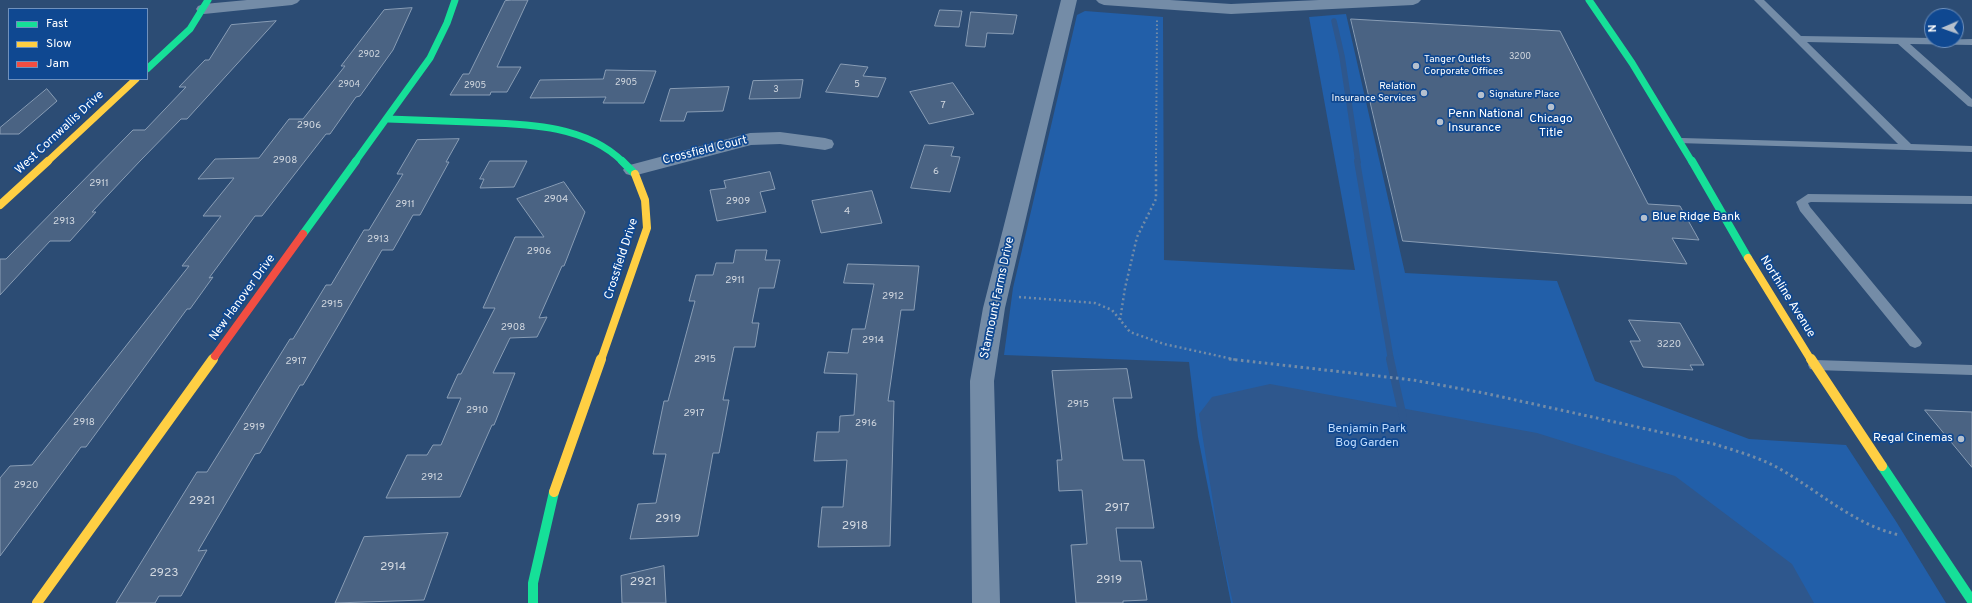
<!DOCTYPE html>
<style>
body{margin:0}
#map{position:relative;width:1972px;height:603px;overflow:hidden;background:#2c4c74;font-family:Overpass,sans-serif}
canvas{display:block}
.legend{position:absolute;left:8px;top:8px;width:140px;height:72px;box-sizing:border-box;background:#0f4891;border:1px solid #6f91bd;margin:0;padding:5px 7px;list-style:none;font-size:12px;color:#fff}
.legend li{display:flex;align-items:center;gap:8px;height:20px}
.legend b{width:20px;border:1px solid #6f91bd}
.north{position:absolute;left:1924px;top:8px;width:40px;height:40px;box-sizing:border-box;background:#0f4891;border:1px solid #6f91bd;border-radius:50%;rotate:268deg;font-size:11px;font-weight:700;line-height:16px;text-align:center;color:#fff}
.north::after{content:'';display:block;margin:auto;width:14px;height:18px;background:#b5c0ce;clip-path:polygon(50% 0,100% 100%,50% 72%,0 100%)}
</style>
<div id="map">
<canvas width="1972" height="603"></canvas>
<ul class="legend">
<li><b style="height:5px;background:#16e098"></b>Fast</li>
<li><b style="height:5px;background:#ffcf43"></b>Slow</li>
<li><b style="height:5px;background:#f24e42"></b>Jam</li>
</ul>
<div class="north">N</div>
</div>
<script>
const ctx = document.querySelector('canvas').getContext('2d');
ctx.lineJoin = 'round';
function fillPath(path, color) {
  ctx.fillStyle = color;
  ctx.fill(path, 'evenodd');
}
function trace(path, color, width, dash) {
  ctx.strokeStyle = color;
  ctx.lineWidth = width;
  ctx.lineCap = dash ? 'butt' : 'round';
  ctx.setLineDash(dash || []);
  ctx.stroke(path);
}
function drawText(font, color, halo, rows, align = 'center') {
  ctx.font = font + ' Overpass,sans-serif';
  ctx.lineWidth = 3.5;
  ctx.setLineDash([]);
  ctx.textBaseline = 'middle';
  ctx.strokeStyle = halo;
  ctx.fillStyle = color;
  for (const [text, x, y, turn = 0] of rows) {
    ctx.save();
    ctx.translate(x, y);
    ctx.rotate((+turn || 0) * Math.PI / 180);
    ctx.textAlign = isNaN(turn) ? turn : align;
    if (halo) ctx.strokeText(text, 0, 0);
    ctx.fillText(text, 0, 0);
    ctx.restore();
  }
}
fillPath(new Path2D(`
 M1085,11l78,6 1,243 191,10 -46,-253 37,-3 59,259 152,8 38,100 154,58 97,6 51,78 49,80h-715l-33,-166 -9,-75 -185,-7 9,-67 64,-273z`), '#225fa9');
fillPath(new Path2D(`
 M1270,384l267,49 138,43 117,88 22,39h-581l-13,-57 -21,-132 13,-17z`), '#2e578d');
trace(new Path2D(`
 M1334,21l8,35 16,106`), '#2e578d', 5.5);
trace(new Path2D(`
 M1357,161l34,199`), '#2e578d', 6);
trace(new Path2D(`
 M1390,359l13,58`), '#2e578d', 8);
const building = new Path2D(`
 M512,0h16l-31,67h24l-14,25h-16l-1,3h-40l13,-21h6l36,-73z
 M412,8l-19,42 -33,46 -4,1 -26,37h-4l-64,82h-7l-46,62 4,-1 -23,32h-3l-101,138h-5l-81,109v-78l10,-12 22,-1 157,-199h-7l39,-50h-18l31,-38 -36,1 17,-20 44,-1 30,-39h14l42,-53h-4l43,-56z
 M940,10l22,1 -3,16 -24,-1z
 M971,12l46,3 -4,19 -26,-1 -2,14 -19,-1z
 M1351,19l209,12 88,173 32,2 19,34 -27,-2 15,26 -284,-23z
 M276,21l-89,98h-6l-41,42 -48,51h4l-26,29h-20l-50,54v-36h6l127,-129h12l41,-43h-7l26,-27h4l22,-35z
 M841,64l27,3 -5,9 23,2 -8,19 -52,-5z
 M606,70l50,1 -12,32h-41l3,-6 -76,1 10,-18 63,-1z
 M803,80l-3,18 -51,1 4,-18z
 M953,83l21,31 -45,10 -19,-32z
 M729,87l-6,24 -36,1 -3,9h-24l10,-32z
 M47,89l10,12 -38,33h-19v-6z
 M459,139l-13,23h3l-29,53h-7l-20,35h-11l-43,74 -36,61h-3l-40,68 -5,1 -57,97 9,-1 -26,46h-22l-4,7h-39l81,-131h10l83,-133h3l33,-54h5l33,-55h5l34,-56h-6l20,-34z
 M925,145l29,2 -3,9 9,1 -10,35 -39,-4z
 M490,161h37l-13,26 -34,1 4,-9h-4z
 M770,172l5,17 -15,3 6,20 -49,9 -7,-31 16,-2 -2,-7z
 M564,182l21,30 -21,54h-2l-23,52 8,-1 -10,20 -27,1 -17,35h22l-21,52h-2l-32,72 -74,1 21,-43h20l6,-10h8l20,-47h-14l11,-24h3l34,-66h-12l32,-71h29l-27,-38z
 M872,191l10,32 -61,10 -9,-32z
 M736,250h31l-2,10h15l-6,28h-15l-7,35h7l-4,24h-21l-11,53h6l-10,53h-6l-15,83 -68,3 8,-35 18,-1 10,-49h-13l11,-53h4l27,-100h-6l7,-26h17l3,-12h17z
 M848,264l71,2 -5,44h-13l-13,91h6l-4,145 -72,1 4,-40h21l4,-47 -33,1 3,-29h22l1,-16 14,-1 3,-41 -33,-1 4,-21 20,1 4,-24h13l9,-45 -30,-1z
 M1629,320l51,3 24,42h-14l3,5 -50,-3 -13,-26h10z
 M1127,369l5,29h-19l10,62h21l10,68h-38l4,33h21l6,39 -24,1v2h-47l-5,-58 16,-1 -5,-54 -23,1 -2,-31h5l-10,-89z
 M1925,410l47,2v55z
 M448,533l-24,67 -89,3 29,-66z
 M664,566l2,37h-44l-1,-27z`);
fillPath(building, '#4a6383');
trace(building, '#899db5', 1);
trace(new Path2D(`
 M1156,162l1,-143`), '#748ca7', 2, [1.5, 2.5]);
trace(new Path2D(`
 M1019,297l76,6 17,7 18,22 34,12 73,16
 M1120,320l5,-32 12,-51 19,-38v-38`), '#748ca7', 2.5, [2, 3]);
trace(new Path2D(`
 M1229,359l184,21 71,13 230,51c22,7 45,13 66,25 40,23 73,55 119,66`), '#748ca7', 3, [2.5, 3.5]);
fillPath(new Path2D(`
 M1754,0h10l37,36 131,2v2l40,-1v6l-62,-1 62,55v8l-4,-1 -70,-62 -91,-2 104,102 61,2v6l-294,-9 -1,-2 1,-2 4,-1 216,6z
 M1808,194l164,2v8l-161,-2 -3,1 2,4 110,133 2,3 -2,3 -5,2 -5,-2 -110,-135 -4,-9z
 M1815,360l157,5v10l-157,-5 -5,-1 -2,-4 2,-4z`), '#748ca7');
fillPath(new Path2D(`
 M247,0h53l-3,3 -5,2 -88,9 -6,-2 -2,-3 2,-3 6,-2z
 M1061,0h16l-72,308 -11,73 6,222h-28l-2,-222 13,-73z
 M1096,0h74l61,4 88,-4h102l-3,3 -5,2 -182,9 -127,-9 -5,-2z
 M780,132l45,6 7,2 2,4 -2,4 -7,2 -45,-6 -29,1 -118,31 -7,-2 -3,-4 3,-4 124,-33z`), '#748ca7');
trace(new Path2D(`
 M1589,0l43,63 60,99
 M147,69l43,-40 18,-29
 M388,119c27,1 55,2 82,3 51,2 114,1 153,40
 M355,162l75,-104 17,-35 8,-23`), '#16e098', 7);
trace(new Path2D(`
 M622,161l13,13
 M1692,161l56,97
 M303,234l53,-73`), '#16e098', 8);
trace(new Path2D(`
 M1882,466l90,135
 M533,603v-20l21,-91`), '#16e098', 10);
trace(new Path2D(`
 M47,162l89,-83`), '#ffcf43', 7);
trace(new Path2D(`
 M0,205l48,-44
 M1748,258l63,102
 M212,360l3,-4
 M601,360l46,-132 -2,-28 -10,-26`), '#ffcf43', 8);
trace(new Path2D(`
 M1811,359l71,107
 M554,492l47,-133
 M37,603l176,-244`), '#ffcf43', 10);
trace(new Path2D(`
 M215,356l88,-122`), '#f24e42', 8);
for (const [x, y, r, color] of [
 [1416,66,4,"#b5c0ce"],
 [1424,93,4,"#b5c0ce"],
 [1481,95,4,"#b5c0ce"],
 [1551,107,4,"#b5c0ce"],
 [1440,122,4,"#b5c0ce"],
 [1644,218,4,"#b5c0ce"],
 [1961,439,4,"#b5c0ce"]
]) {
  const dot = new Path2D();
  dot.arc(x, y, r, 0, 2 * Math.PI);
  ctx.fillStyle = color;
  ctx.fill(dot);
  trace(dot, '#0f4891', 1.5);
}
drawText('9px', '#d2d8e0', null, [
 ["2902",369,55],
 ["3200",1520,57],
 ["2905",626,83],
 ["2904",349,85],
 ["5",857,85],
 ["2905",475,86],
 ["3",776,90]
]);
drawText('10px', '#fff', '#0f4891', [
 ["Tanger Outlets",1424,60],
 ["Corporate Offices",1424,72],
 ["Relation",1416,87,"right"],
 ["Insurance Services",1416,99,"right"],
 ["Signature Place",1489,95]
], 'left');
drawText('10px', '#d2d8e0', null, [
 ["7",943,106],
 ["2906",309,126],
 ["2908",285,161],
 ["6",936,172],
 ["2911",99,184],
 ["2904",556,200],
 ["2909",738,202],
 ["2911",405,205],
 ["4",847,212],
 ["2913",64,222],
 ["2913",378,240],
 ["2906",539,252],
 ["2911",735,281],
 ["2912",893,297],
 ["2915",332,305],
 ["2908",513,328],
 ["2914",873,341],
 ["3220",1669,345],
 ["2915",705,360],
 ["2917",296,362],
 ["2915",1078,405],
 ["2910",477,411],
 ["2917",694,414],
 ["2918",84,423],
 ["2916",866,424],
 ["2919",254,428],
 ["2912",432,478],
 ["2920",26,486]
]);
drawText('12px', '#fff', '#0f4891', [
 ["Penn National",1448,115],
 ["Insurance",1448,129],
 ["Chicago",1551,120,"center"],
 ["Title",1551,134,"center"],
 ["Blue Ridge Bank",1652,218],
 ["Regal Cinemas",1953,439,"right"]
], 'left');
drawText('12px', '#fff', '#0f4891', [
 ["West Cornwallis Drive",60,133,-43],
 ["Crossfield Court",705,151,-14],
 ["Crossfield Drive",622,259,-72],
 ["Northline Avenue",1787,297,58],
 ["New Hanover Drive",243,298,-54],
 ["Starmount Farms Drive",998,298,-78]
]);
drawText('12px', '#c1ddfe', '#0f4891', [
 ["Benjamin Park",1367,430],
 ["Bog Garden",1367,444]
]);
drawText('12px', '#d2d8e0', null, [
 ["2921",202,502],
 ["2917",1117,509],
 ["2919",668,520],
 ["2918",855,527],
 ["2914",393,568],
 ["2923",164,574],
 ["2919",1109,581],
 ["2921",643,583]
]);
</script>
